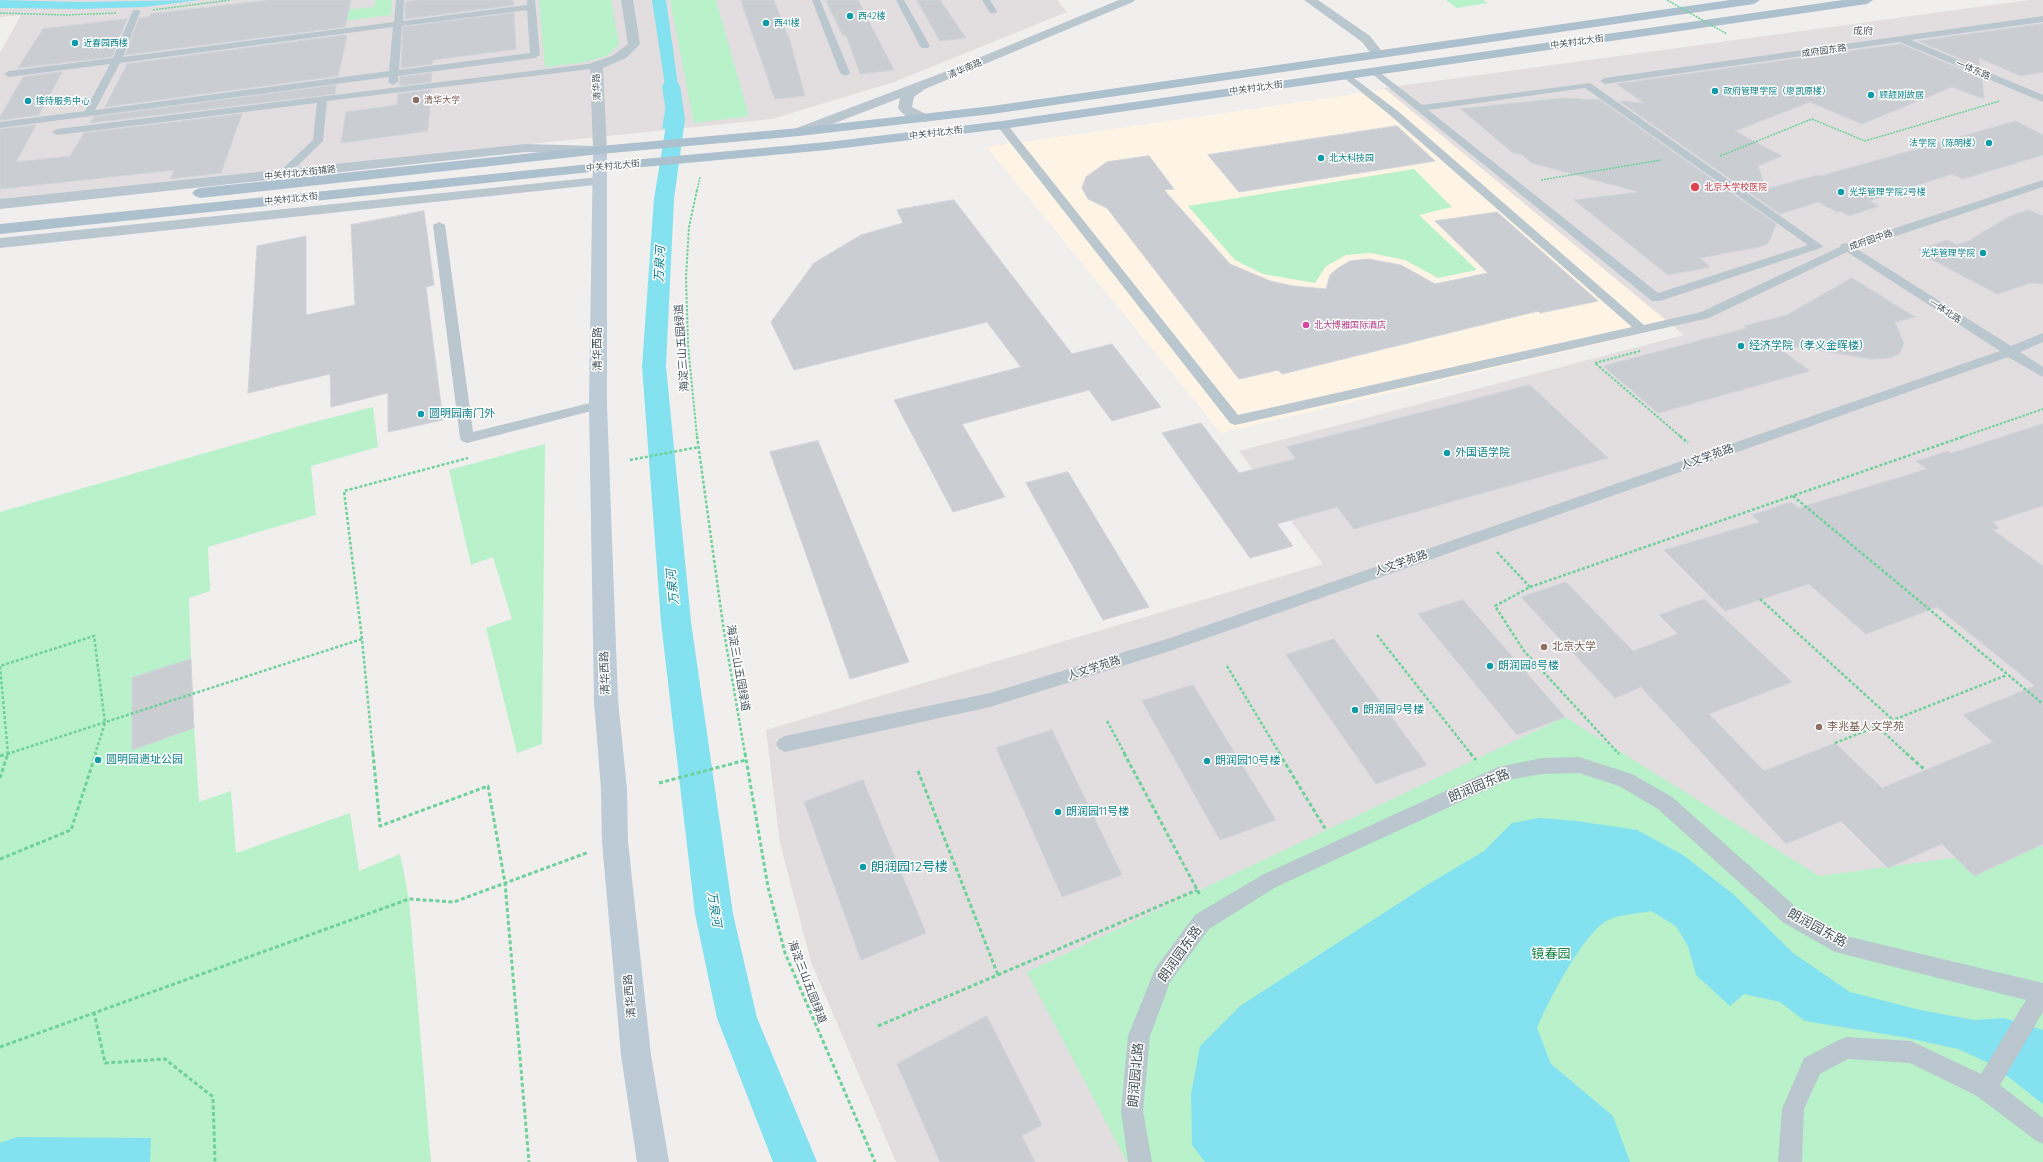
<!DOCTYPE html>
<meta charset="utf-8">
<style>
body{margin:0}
canvas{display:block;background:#f1eeee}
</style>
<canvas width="2043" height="1162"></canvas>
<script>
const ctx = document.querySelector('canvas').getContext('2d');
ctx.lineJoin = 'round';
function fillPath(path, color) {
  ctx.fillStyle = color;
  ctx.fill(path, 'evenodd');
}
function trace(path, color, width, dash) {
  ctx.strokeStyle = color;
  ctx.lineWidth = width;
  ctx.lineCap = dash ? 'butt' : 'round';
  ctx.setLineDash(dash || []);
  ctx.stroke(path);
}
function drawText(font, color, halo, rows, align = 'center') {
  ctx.font = font + ' Quicksand,"Noto Sans SC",sans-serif';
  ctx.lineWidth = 3;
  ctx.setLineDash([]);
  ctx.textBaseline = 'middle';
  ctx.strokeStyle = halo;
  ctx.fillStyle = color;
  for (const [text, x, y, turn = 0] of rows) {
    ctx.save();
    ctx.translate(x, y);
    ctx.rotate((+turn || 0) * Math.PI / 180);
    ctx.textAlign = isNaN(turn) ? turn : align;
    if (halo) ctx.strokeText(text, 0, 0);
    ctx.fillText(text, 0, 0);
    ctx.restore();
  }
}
fillPath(new Path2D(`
 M1578,62l262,185 -183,83 -436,103 -234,-286z`), '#fdf4e5');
fillPath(new Path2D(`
 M0,0h1057l10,12 -173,70 -122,37 -772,80v-146l21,-38 -21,2z
 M2029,0h14v1162h-1147l-85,-200 -31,-119 -14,-113 557,-166 -84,-113 445,-116 -300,-247z`), '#e2dee0');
fillPath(new Path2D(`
 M375,0h17l-1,15 -49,6 2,-11 30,-3z
 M539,0h72l8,44 -12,12 -27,7 -35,4z
 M670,0h46l33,116 -55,7z
 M1446,0h37l5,3 -31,5z
 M1414,169l38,38 -33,8 58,55 -39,8 -33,-18 -34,-7 -25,2 -20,11 -11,17 -52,-9 -28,-14 -47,-54z
 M373,407l5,40 -67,19 5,49 -108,32 2,44 -21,7 3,95 7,109 32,-11 5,62 114,-40 9,58 41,-17 9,45 22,263h-431v-650l303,-87z
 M545,444l-3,300 -25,9 -31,-125 26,-9 -19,-62 -22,8 -22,-95z
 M1565,717l254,159 224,-30v316h-916l-100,-190z`), '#b9f1cb');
fillPath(new Path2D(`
 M0,0l82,2 118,-2 -56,7 -65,2 -79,-1z
 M652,0h14l18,127 -22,2 4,-24 -1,-19z
 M1539,818l38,3 60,9 46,25 50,39 60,59 57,39 70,18 54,10 30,-2 39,12v74l-50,-39 -35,-16 -55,-12 -98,-16 -25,-19 -36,-8 -14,12 -34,-31 -8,-29 -12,-20 -25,-15c-13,3 -31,3 -43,9 -25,13 -60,82 -71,108l14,36 62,52 17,46h-425l-13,-17 -1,-51 9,-48 40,-40 187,-121 57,-34 28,-28z
 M17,1137l134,1 -1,24h-150v-19z`), '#84e1f0');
fillPath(new Path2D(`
 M671,81l6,1 3,4 5,33 -11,80 -8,167 25,256 42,292 24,104 60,144h-44l-56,-144 -22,-104 -34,-292 -19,-256 12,-167 13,-80 -5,-33 3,-4z`), '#84e1f0');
const building = new Path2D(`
 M270,0h81l-6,27 -220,28 14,-37 10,-1 2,-3z
 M420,0h93l1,5 -109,14v-17z
 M741,0h33l16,41 15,55 -30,3z
 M826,0h32l36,70 -34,4 -14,-39 -3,1z
 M917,0h23l26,38 -26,3z
 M514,13l2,36 -83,11 -1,4 -31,4 2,-41z
 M127,19l-15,38 -94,11 25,-39z
 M2043,24v48l-22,4 -42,-18 1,9 -62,-26z
 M344,35l3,1 -9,40 -233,31 22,-43z
 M1901,44l81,34 2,21 -32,-12 -90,37 -52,-22 -75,29 47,25 -24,10 8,23 52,-14 3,1 195,-55 27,14v20l-80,24 -11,-5 -83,27 10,5 -30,10 -9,-5 -3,1 -19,-10 -38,12 -161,-113 25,2 -27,-19z
 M62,72l-23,43 -39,5v-3l23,-40z
 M432,73l-1,9 -32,4 1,-9z
 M336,85l-1,9 -245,29 4,-6z
 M431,90l-3,41 -87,12 5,-31 51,-7 1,-11z
 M1563,98l37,2 176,124 -6,16 -3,4 -8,3 -59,11 10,9 -42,8 -94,-75 65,-8 -107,-29 -11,-9 -8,-1 -52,-44z
 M242,114l-21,59 -51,6 4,-9 -173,19 -1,2v-62l36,-4 -20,37 54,-6 14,-23z
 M1397,126l38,35 -196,31 -31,-37z
 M1149,156l25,33 -10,1 66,74 40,17 23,5 33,3 4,-14 8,-7 12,-7 18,-2 33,6 34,19 53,-11 -53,-52 62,-9 101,89 -58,12 -2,-2 -256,63 -4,-4 -39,9 -132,-171 -19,-9 -6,-11 4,-11 21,-15z
 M954,200l118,154 40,-10 49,63 -49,14 -23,-31 -127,34 43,73 -52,15 -59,-112 127,-33 -34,-45 -193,48 -23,-48 43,-59 47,-28 42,-12 -6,-13z
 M2029,210l14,6v68l-13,-1 -33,11 -70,-37 2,-1 -11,-6 29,-10 10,5 11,-4 42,-25z
 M424,211l10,74 -8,2 17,133 -55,12v-39l-57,14 -1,-33 -82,19 9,-147 49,-10v79l49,-10 -4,-80z
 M1852,278l63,39 -20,5 9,22 -4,9 -10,5 -18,1 -100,-16 38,28 -152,42 -55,-47 144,-38 -3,-2 43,-11z
 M1530,385l78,73 -254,71 -17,-22 -60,17 16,22 -43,12 -88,-125 39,-10 38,50 57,-14 -9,-12z
 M2043,424v82l-50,16 6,6 -6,2 50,36v278l-69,32 -32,-32 -54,24 -47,-47 -55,23 -145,-157 -26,11 -94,-101 45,-15 67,69 45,-17 -19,-19 45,-16 88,83 -83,32 55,57 71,-28 47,45 111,-46 -30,-27 72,-29 -98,-79 -71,27 -57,-50 -84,27 -61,-61 96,-28 -8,-7 39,-13 7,6 129,-39 -11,-8 33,-10 2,2z
 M818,441l91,221 -59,17 -80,-227z
 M1068,472l81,135 -46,13 -77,-137z
 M1463,600l102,117 -48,18 -99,-121z
 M1334,639l93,126 -51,19 -90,-129z
 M191,659l3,69 -62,22v-72z
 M1193,685l83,135 -56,20 -78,-139z
 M1052,730l70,145 -60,22 -66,-149z
 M863,780l63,153 -65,27 -57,-158z
 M987,1016l55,109 -20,11 13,26h-95l-43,-98z`);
fillPath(building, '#caced3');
trace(building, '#d1d4da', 1);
trace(new Path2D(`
 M153,10l77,-10
 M0,13l66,2 50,-2
 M1720,156l92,-37 53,22 135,-40
 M1541,180l120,-20
 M697,191l3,-14`), '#6fd19a', 1.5, [2, 1]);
trace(new Path2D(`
 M697,190l-8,37 -3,50 2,68 9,92
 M1640,351l-45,12 86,74
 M1962,437l81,-28`), '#6fd19a', 2, [2.5, 1.5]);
trace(new Path2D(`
 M697,436l27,196 21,122
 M1680,436l8,7
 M1793,496l250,208
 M1497,552l33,35 -35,19 29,45 95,103
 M1530,587l435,-151
 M1760,599l133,121
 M1377,635l94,119
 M362,639l-18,-148 124,-33
 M1227,666l53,88
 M1107,721l18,33
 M1877,726l30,28
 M1835,743l172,-68
 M7,754l355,-115 11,115
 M8,754l-8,-88 94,-30 11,87 -10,31`), '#6fd19a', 2.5, [3, 2]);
trace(new Path2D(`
 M373,753l7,73 108,-40 17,97 24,279
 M745,753l23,134 17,66 90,209
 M1124,753l76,142
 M1279,753l47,77
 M1470,753l6,7
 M1618,753l1,1
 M1906,753l19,17
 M0,756l10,-3
 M918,771l80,204
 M0,778l8,-25
 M659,783l87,-23
 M0,859l71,-29 25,-77
 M94,1012l11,51 60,-4 48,38 2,65
 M878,1026l319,-136
 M0,1047l409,-148 45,3 135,-50`), '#6fd19a', 3, [4, 2.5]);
fillPath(new Path2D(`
 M396,0h8l-1,21 124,-16v-5h8l5,55 -5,3 -137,18v6l-5,3 -5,-3 1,-5 -389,51v-6l85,-11 25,-47 -101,13 -5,-3 5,-3 104,-13 20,-48h6l1,2 -17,45 271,-35zM527,10l3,43 -131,17 3,-44zM393,27l-4,44 -294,39 25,-47z
 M812,0h8l30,73 -2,2 -3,1 -5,-3z
 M896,0h8l26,46 -2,2h-6l-2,-2z
 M982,0h8l7,11 -1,2h-6z
 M2043,16v6l-132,18 132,55v7l-143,-60 -295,42 -5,-3 5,-3z
 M596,63l5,3 -2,2 -272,33 -4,40 -37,36h-8l-1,-2 1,-2 35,-33 4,-37 -260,32 -5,-3 5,-3z
 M1374,68l48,37 168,-22 233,163 -2,2 -161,53h-8l-281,-228v-4zM1585,88l223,157 -150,48 -230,-183z
 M1346,72l53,40 245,213 57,-13 139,-65 1,-3 8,-1 194,-63v7l-186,62 154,97 32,-13v9l-23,10 23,15v10l-35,-20 -838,294 -180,56 -205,45 -6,-3 -3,-5 3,-5 6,-3 205,-43 177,-54 833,-288 -153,-99 -138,66 -474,107 -5,-2 -232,-296 -1,-2 1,-2h8l232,292 394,-88 -241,-211 -48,-39v-4z
 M439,222l6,3 28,207 125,-31 5,1 2,3 -2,3 -136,35 -5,-2 -2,-3 -27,-213z
 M1579,757l53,17 40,23 126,112 48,27 197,47v29l-43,73 43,33v26l-8,-4 -58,-44 -67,-33 -62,-4 -28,15 -16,35 -2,53h-24l4,-53 22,-51 35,-18 8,-3 64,4 70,33 45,-74 -191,-48 -51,-29 -126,-114 -39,-23 -40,-13 -37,1 -34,6 -232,107 -67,42 -39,53 -20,54 -7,75 9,51h-24l-7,-51 7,-75 27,-67 40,-54 67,-40 236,-108 44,-9z`), '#bbc7ce');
fillPath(new Path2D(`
 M621,0h12l7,44 -14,14 -23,10 4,82 -2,3h-10l-2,-3 -3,-84 1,-3 21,-7 16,-12z
 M1304,0h14l52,36 14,18 -2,3h-8l-12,-15z`), '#bbc7ce');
fillPath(new Path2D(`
 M1119,0h16l-2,2 -208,87 -11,8 -2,10 16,8 2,3 -2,3c-11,3 -24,-4 -30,-13l2,-10 -96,37h-10l-2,-3 2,-3 148,-56z
 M526,144l71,2 5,1 2,3 -2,3 -5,1 -71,-2 -526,57v-10z
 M599,177l5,1 2,3 -2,3 -604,64v-10z`), '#bbc7ce');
fillPath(new Path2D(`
 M600,146l5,1 2,3v255l11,296 9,88 1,53 23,213 18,107h-32l-16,-107 -19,-213 -1,-53 -7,-88 -5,-296 4,-255 2,-3z`), '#bdcbd6');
fillPath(new Path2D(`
 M1730,0h30l-6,4 -762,110 -193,22 -199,18 -400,44 -5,-2 -3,-3 3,-3 5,-2 400,-42 199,-18 193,-22z
 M1843,0h30l-6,4 -865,125 -175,21 -227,21 -600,63v-10l600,-61 227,-21 175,-21z`), '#acc0ce');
trace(new Path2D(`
 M1667,0l60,34`), '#6fd19a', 1.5, [2, 1]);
trace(new Path2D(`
 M630,460l69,-13`), '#6fd19a', 2.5, [3, 2]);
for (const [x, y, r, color] of [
 [850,16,4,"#0f9aa8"],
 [766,23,4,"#0f9aa8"],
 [75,43,4,"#0f9aa8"],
 [1715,91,4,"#0f9aa8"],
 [1871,95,4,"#0f9aa8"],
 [416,100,4,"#8d6e63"],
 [28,101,4,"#0f9aa8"],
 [1989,143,4,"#0f9aa8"],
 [1321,158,4,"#0f9aa8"],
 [1695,187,5,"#e0444e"],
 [1841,192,4,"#0f9aa8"],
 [1983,253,4,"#0f9aa8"],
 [1306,325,4,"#d1479c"],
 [1741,346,4,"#0f9aa8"],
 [421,414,4,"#0f9aa8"],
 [1447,453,4,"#0f9aa8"],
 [1544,647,4,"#8d6e63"],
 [1490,666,4,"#0f9aa8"],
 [1355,710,4,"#0f9aa8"],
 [1819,727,4,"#8d6e63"],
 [98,760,4,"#0f9aa8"],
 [1207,761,4,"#0f9aa8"],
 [1058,812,4,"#0f9aa8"],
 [863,867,4,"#0f9aa8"]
]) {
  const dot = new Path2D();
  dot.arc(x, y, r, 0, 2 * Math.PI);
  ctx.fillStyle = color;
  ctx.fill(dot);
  trace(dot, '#fff', 1.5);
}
drawText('9px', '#0d838f', '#fff', [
 ["西42楼",858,16],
 ["西41楼",774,23],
 ["近春园西楼",83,43],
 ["政府管理学院（廖凯原楼）",1723,91],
 ["顾颉刚故居",1879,95],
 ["接待服务中心",36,101],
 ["法学院（陈明楼）",1981,143,"right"],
 ["北大科技园",1329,158],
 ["光华管理学院2号楼",1849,192],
 ["光华管理学院",1975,253,"right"]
], 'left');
drawText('9px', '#45535c', '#fff', [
 ["中关村北大街",1577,42,-8],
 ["成府园东路",1824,51,-8],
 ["清华南路",965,69,-23],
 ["一体东路",1973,70,23],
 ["清华路",597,87,-92],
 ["中关村北大街",1256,88,-8],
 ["中关村北大街",936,133,-7],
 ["中关村北大街",613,166,-5],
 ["中关村北大街辅路",300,173,-6],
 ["中关村北大街",291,199,-6],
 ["成府园中路",1871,240,-19],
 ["一体北路",1945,311,33]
]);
drawText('9px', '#785e54', '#fff', [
 ["清华大学",424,100]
], 'left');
drawText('9px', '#be3a42', '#fff', [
 ["北京大学校医院",1704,187]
], 'left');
drawText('9px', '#b23c85', '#fff', [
 ["北大博雅国际酒店",1314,325]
], 'left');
drawText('10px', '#5a5f63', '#fff', [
 ["成府",1863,31]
]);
drawText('11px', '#0d838f', '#fff', [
 ["经济学院（孝义金晖楼）",1749,346],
 ["圆明园南门外",429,414],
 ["外国语学院",1455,453],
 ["朗润园8号楼",1498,666],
 ["朗润园9号楼",1363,710],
 ["圆明园遗址公园",106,760],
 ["朗润园10号楼",1215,761],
 ["朗润园11号楼",1066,812]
], 'left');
drawText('11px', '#45535c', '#fff', [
 ["海淀三山五园绿道",682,348,-94],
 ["清华西路",598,349,-90],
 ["人文学苑路",1707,457,-19],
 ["人文学苑路",1401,563,-19],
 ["海淀三山五园绿道",738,668,80],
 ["人文学苑路",1094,668,-18],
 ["清华西路",605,673,-92],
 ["海淀三山五园绿道",807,982,69],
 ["清华西路",630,996,-95]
]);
drawText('11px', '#785e54', '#fff', [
 ["北京大学",1552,647],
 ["李兆基人文学苑",1827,727]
], 'left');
drawText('italic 12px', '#077c8f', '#fff', [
 ["万泉河",660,264,-87],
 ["万泉河",673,587,-95],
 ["万泉河",714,909,81]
]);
drawText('13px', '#45535c', '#fff', [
 ["朗润园东路",1479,786,-23],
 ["朗润园东路",1817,928,29],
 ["朗润园东路",1180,954,-55],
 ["朗润园北路",1136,1075,-85]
]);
drawText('13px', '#0d838f', '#fff', [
 ["朗润园12号楼",871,867]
], 'left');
drawText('13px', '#128142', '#fff', [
 ["镜春园",1551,954]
]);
</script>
